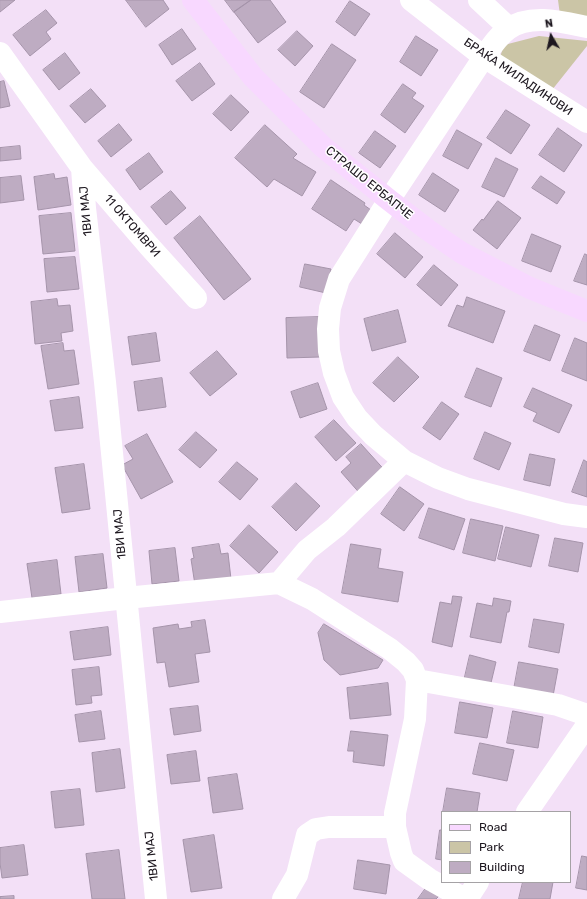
<!DOCTYPE html>
<meta charset="utf-8">
<style>
body{margin:0}
#map{position:relative;width:587px;height:899px;overflow:hidden;background:#f3e0f7;font-family:Rubik,sans-serif}
canvas{display:block}
.legend{position:absolute;left:441px;top:811px;width:130px;height:72px;box-sizing:border-box;background:#fff;border:1px solid #a5a2a5;margin:0;padding:5px 7px;list-style:none;font-size:12px;color:#1d171f}
.legend li{display:flex;align-items:center;gap:8px;height:20px}
.legend b{width:20px;border:1px solid #a5a2a5}
.north{position:absolute;left:531px;top:16px;width:40px;height:40px;-webkit-text-stroke:3px #fff;paint-order:stroke;rotate:351deg;font-size:11px;font-weight:700;line-height:16px;text-align:center;color:#1d171f}
.north::after{content:'';display:block;margin:auto;width:14px;height:18px;background:#1d171f;clip-path:polygon(50% 0,100% 100%,50% 72%,0 100%)}
</style>
<div id="map">
<canvas width="587" height="899"></canvas>
<ul class="legend">
<li><b style="height:5px;background:#f8d8ff"></b>Road</li>
<li><b style="height:11px;background:#cbc5a6"></b>Park</li>
<li><b style="height:11px;background:#beacc2"></b>Building</li>
</ul>
<div class="north">N</div>
</div>
<script>
const ctx = document.querySelector('canvas').getContext('2d');
ctx.lineJoin = 'round';
function fillPath(path, color) {
  ctx.fillStyle = color;
  ctx.fill(path, 'evenodd');
}
function trace(path, color, width, dash) {
  ctx.strokeStyle = color;
  ctx.lineWidth = width;
  ctx.lineCap = dash ? 'butt' : 'round';
  ctx.setLineDash(dash || []);
  ctx.stroke(path);
}
function drawText(font, color, halo, rows, align = 'center') {
  ctx.font = font + ' Rubik,sans-serif';
  ctx.lineWidth = 3;
  ctx.setLineDash([]);
  ctx.textBaseline = 'middle';
  ctx.strokeStyle = halo;
  ctx.fillStyle = color;
  for (const [text, x, y, turn = 0] of rows) {
    ctx.save();
    ctx.translate(x, y);
    ctx.rotate((+turn || 0) * Math.PI / 180);
    ctx.textAlign = isNaN(turn) ? turn : align;
    if (halo) ctx.strokeText(text, 0, 0);
    ctx.fillText(text, 0, 0);
    ctx.restore();
  }
}
fillPath(new Path2D(`
 M558,0h29v25l-27,-10z
 M539,36l48,5v5l-35,44 -52,-33 4,-12z`), '#cbc5a6');
const building = new Path2D(`
 M0,0h15l-15,12z
 M126,0h37l6,9 -23,18z
 M225,0h26l-17,12z
 M251,0h19l16,22 -28,21 -24,-31z
 M350,1l20,13 -15,22 -19,-14z
 M46,10l11,13 -11,9 5,7 -21,17 -17,-21z
 M182,29l14,20 -24,16 -13,-20z
 M297,31l16,15 -18,20 -17,-16z
 M416,36l22,14 -17,26 -21,-14z
 M332,44l24,16 -32,48 -24,-16z
 M65,53l15,20 -21,17 -16,-20z
 M200,63l15,21 -23,17 -16,-20z
 M4,81l6,25 -10,2v-26z
 M403,84l13,9 -4,5 12,8 -19,27 -24,-18z
 M91,89l15,17 -21,17 -15,-17z
 M231,95l18,17 -18,19 -18,-17z
 M506,110l24,15 -19,29 -24,-16z
 M119,124l13,16 -21,17 -13,-16z
 M265,125l32,29 -4,4 23,14 -14,24 -28,-17 -7,8 -32,-29z
 M558,128l24,17 -18,27 -25,-17z
 M457,130l25,14 -14,25 -25,-13z
 M375,131l21,15 -16,22 -21,-15z
 M20,146l1,13 -21,2v-13z
 M149,153l14,19 -23,18 -14,-20z
 M496,158l22,11 -14,28 -22,-10z
 M433,173l26,17 -14,22 -26,-17z
 M54,174l1,5 12,-2 4,28 -33,5 -4,-33z
 M21,176l3,24 -24,3v-25z
 M541,176l24,16 -8,12 -25,-16z
 M331,180l34,23 -1,2 7,5 -9,14 -8,-5 -8,12 -34,-22z
 M171,191l15,17 -20,17 -15,-18z
 M498,201l23,17 -24,31 -24,-19 9,-11 1,1z
 M71,213l4,38 -32,3 -4,-38z
 M200,216l51,63 -27,21 -50,-62z
 M395,233l28,24 -18,21 -28,-24z
 M532,234l29,12 -10,26 -29,-11z
 M585,254l2,1v30l-13,-4z
 M75,257l4,32 -32,3 -3,-33z
 M305,264l26,5 -5,24 -26,-6z
 M434,265l24,20 -17,21 -24,-21z
 M467,297l38,14 -12,32 -45,-17 9,-21 6,2z
 M57,299l1,7 12,-1 3,26 -12,2 1,8 -27,3 -4,-42z
 M398,310l8,32 -34,9 -8,-32z
 M319,317l1,40 -33,1 -1,-40z
 M535,325l25,10 -10,26 -26,-10z
 M156,333l4,28 -28,4 -4,-28z
 M575,338l12,5v38l-25,-10z
 M63,343l1,8 10,-1 5,34 -31,5 -7,-43z
 M217,351l20,23 -27,22 -20,-23z
 M398,357l21,20 -25,25 -21,-19z
 M477,368l25,10 -11,29 -26,-10z
 M162,378l4,29 -28,4 -4,-29z
 M318,383l9,26 -27,9 -9,-26z
 M533,388l39,17 -13,28 -26,-12 4,-8 -13,-6z
 M79,397l4,31 -28,3 -5,-30z
 M442,402l17,12 -19,26 -17,-12z
 M334,420l22,23 -20,18 -21,-24z
 M196,432l21,18 -17,18 -21,-18z
 M485,432l26,11 -12,27 -25,-11z
 M147,434l26,48 -32,17 -19,-34 11,-6 -8,-13z
 M361,444l28,31 -26,22 -22,-25 10,-9 -5,-6z
 M530,454l25,5 -5,27 -26,-6z
 M584,460l3,2v35l-15,-5z
 M237,462l21,17 -18,21 -21,-18z
 M84,464l6,45 -28,4 -7,-45z
 M296,483l24,23 -24,25 -24,-24z
 M400,487l24,17 -20,27 -23,-17z
 M429,508l36,11 -11,31 -35,-12z
 M471,519l32,7 -8,35 -32,-8z
 M249,525l29,27 -19,21 -29,-27z
 M506,527l33,8 -8,32 -33,-8z
 M555,538l28,5 -5,29 -29,-6z
 M219,544l2,10 7,-1 3,26 -36,6 -4,-26 3,-1 -2,-10z
 M351,544l30,5 -3,19 25,4 -5,30 -56,-9z
 M175,548l4,33 -27,3 -3,-33z
 M103,554l4,34 -28,4 -4,-35z
 M57,560l4,34 -29,4 -5,-34z
 M453,596l9,1 -10,50 -20,-5 8,-40 11,2z
 M494,598l17,3 -2,11h-2l-6,31 -31,-6 7,-34 15,3z
 M534,619l30,5 -5,29 -30,-6z
 M205,620l5,32 -15,2 4,28 -30,5 -4,-25 -8,1 -4,-35 25,-4 1,5 13,-2 -1,-5z
 M324,624l59,36 -5,8 -38,7 -16,-15 -6,-27z
 M108,627l3,28 -37,5 -4,-28z
 M470,655l26,7 -6,25 -26,-6z
 M519,662l39,7 -5,27 -39,-7z
 M99,667l3,28 -11,1 1,7 -16,2 -4,-35z
 M388,683l3,32 -41,4 -3,-31z
 M460,702l33,6 -6,30 -32,-5z
 M198,706l3,25 -27,4 -4,-26z
 M101,711l4,28 -26,3 -4,-27z
 M513,711l30,6 -5,31 -31,-5z
 M351,731l37,4 -4,31 -31,-4 1,-11h-6z
 M480,743l34,7 -7,31 -34,-7z
 M120,749l5,39 -29,4 -4,-39z
 M196,751l4,30 -29,3 -4,-29z
 M237,774l6,35 -30,4 -5,-35z
 M447,788l33,5 -3,19h-34z
 M80,789l4,36 -29,3 -4,-36z
 M440,830h2v30l-6,-1z
 M214,835l8,53 -31,4 -8,-52z
 M24,845l4,30 -26,3 -2,-15v-15z
 M119,850l6,49h-33l-6,-45z
 M582,856l5,1v33l-11,-2z
 M358,860l32,5 -4,29 -32,-5z
 M523,882h30l-3,17h-31z
 M426,888l13,8 -3,3h-18z
 M14,896v3h-14v-2z`);
fillPath(building, '#beacc2');
trace(building, '#a594aa', 1);
trace(new Path2D(`
 M411,0l73,57 103,65
 M479,0l30,28
 M587,27c-24,-5 -57,-14 -79,2 -10,7 -17,18 -24,28l-95,143 -50,79 -9,29 -2,21 1,22 5,22 9,24 14,21 16,17 31,26 34,17 30,11 96,25 23,3
 M0,53l82,115 67,78 47,52
 M82,168l3,40 20,174 51,517
 M279,583l33,16 78,50 16,13 7,8 4,10 -2,39 -20,94v14l6,26 3,8 25,18 36,20
 M0,612l126,-14 153,-15 28,-33 29,-23 68,-66
 M417,680l141,25 29,10
 M527,812l60,-87
 M283,899l14,-24 10,-40 9,-6 13,-2h66
 M467,899l11,-17`), '#fff', 22);
trace(new Path2D(`
 M193,0l60,77 70,70 66,53 39,30 34,23 68,35 57,23`), '#f8d8ff', 22);
drawText('12px', '#1d171f', '#fff', [
 ["БРАЌА МИЛАДИНОВИ",518,77,34],
 ["СТРАШО ЕРБАПЧЕ",369,183,39],
 ["1ВИ МАЈ",86,211,-95],
 ["11 ОКТОМВРИ",132,226,49],
 ["1ВИ МАЈ",120,534,-95],
 ["1ВИ МАЈ",152,856,-96]
]);
</script>
